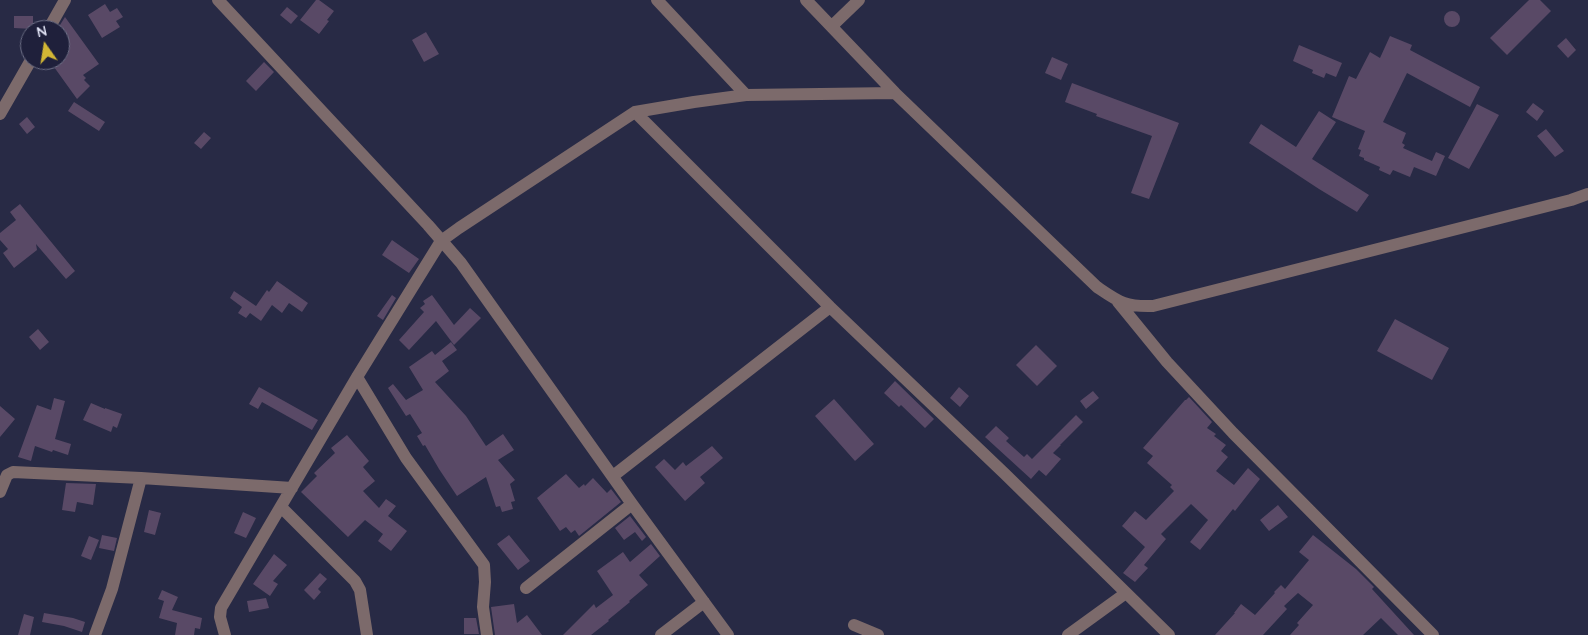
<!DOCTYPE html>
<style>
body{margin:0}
#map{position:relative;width:1588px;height:635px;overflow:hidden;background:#282a45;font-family:Quicksand,sans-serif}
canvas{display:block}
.north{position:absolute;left:20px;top:20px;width:50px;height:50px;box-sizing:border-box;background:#1f203b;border:1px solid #6c6e85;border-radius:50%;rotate:347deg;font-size:14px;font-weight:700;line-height:20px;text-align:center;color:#e0e2f4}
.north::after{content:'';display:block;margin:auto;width:18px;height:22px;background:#d2b635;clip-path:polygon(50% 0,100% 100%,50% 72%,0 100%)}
</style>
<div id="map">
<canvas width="1588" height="635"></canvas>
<div class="north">N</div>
</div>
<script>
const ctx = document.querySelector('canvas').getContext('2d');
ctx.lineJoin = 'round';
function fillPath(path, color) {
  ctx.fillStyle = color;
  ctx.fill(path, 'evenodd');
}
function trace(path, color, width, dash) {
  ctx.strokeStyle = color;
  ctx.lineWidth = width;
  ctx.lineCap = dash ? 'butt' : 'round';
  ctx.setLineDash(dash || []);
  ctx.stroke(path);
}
fillPath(new Path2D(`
 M316,0h3l15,11 -7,9 2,1 -10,13 -19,-14z
 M1529,0h11l11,11 -44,44 -17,-17z
 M105,4l5,8 7,-4 6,9 -7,4 4,6 -18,11 -14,-23z
 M287,7l11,9 -7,8 -11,-9z
 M1444 19a8 8 0 1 1 16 0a8 8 0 1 1-16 0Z
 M14,16h19v13l-19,-1z
 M65,17l34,47 -16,11 3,3 -2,2 6,6 -13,13 -28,-39h11v-35z
 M426,32l13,22 -15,8 -12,-22z
 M1390,36l22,9 -2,5 70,37 -10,20 -63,-34 -24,49 23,11 -4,10 3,2 -2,3 29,13 4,-9 9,4 -9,20 -22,-9 -4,10 -17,-7 -3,5 -11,-5 1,-3 -16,-7v-2l-5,-2 2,-6 -3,-1 7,-18 -33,-14 17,-41 7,3 14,-27 10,6z
 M1566,38l10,12 -8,8 -11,-12z
 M1299,45l43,18 -6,14 -10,-4 -2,5 -12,-5 1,-3 -20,-9z
 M1052,57l16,7 -7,16 -16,-7z
 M264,62l10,10 -18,19 -10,-10z
 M1072,83l107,40 -30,76 -18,-6 21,-57 -56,-20 1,-2 -32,-12z
 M74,102l31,20 -6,9 -31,-20z
 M1533,103l11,8 -7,10 -11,-9z
 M1477,104l22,11 -30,54 -21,-11z
 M1319,111l17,11 -24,37 57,36 -12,17 -38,-23 -70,-46 12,-19 35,23z
 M27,117l8,10 -8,7 -8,-10z
 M1546,129l18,22 -9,6 -18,-21z
 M204,132l7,6 -10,11 -7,-6z
 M20,204l55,67 -9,8 -30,-35 1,6 -23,18 -11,-15 5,-4 -8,-9v-7l16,-13 -6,-8z
 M392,240l27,19 -10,14 -27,-18z
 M277,281l31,22 -6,9 -13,-9 -7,10 -10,-8 -11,16 -11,-8 -4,5 -8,-5 4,-6 -12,-9 4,-7 22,15 11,-16 2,2z
 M392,295l4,3 -13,22 -6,-4z
 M432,295l22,30 16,-17 11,10 -27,27 -18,-24 -27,29 -10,-10 25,-28 -4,-4 5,-4 -2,-3z
 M1395,319l54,29 -17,32 -55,-29z
 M38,329l11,13 -9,8 -11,-13z
 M451,342l6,8 -15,11 7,10 -14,11 31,34 20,30 17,-12 11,16 -16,10 17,20 -5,4 5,17 -4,1 2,7 -11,3 -2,-6 -4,1 -10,-30 -29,19 -18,-27 -14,-24 -2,1 -6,-10 5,-3 -12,-19 -4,2 -18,-28 5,-4 13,16 17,-10 -14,-23 23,-16 3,4z
 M1036,345l21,21 -20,20 -21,-21z
 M895,381l39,38 -9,9 -24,-23 -2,2 -15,-14z
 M259,387l59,33 -6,10 -50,-28 -4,7 -9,-5z
 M959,387l10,9 -9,11 -10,-9z
 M1093,391l6,7 -13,11 -6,-8z
 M1189,397l23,25 -5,6 9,6 -2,2 12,9 -5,6 7,6 -12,14 18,14 14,-17 12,11 -25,32 -2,-2 -33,41 -10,-8 18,-22 -17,-16 -30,30 5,5 -22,26 4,3 -13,14 -12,-9 22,-26 -23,-21 13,-15 11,9 28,-29 -4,-4 2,-2 -25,-22 6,-7 -10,-8 42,-48h1z
 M54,398l11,3 -10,38 16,5 -3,11 -15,-5 -1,2 -17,-6 -4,15 -13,-4 19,-52 14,5z
 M834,399l40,45 -19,17 -40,-45z
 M91,403l14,6v-1l17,6 -5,14 -4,-2 -2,6 -28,-12z
 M0,406l15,13 -15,18z
 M1076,415l7,7 -23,23h1l-8,8 8,6 -15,17 -7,-6 -8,9 -46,-42 11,-11 13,12 -3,3 18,16 3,-3 5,5z
 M347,435l22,26 -6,6 12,14 -12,10 16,17 7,-9 10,7 -8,10 19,15 -16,20 -13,-10 5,-7 -18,-14 -17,17 -47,-45 16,-16 -3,-3 21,-20 -4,-5z
 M712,446l11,12 -23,19 5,6 -20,18 -30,-34 9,-8 11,11 8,-8 3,4z
 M566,474l13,14 5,-4 1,2 8,-8 14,15 4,-4 10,13 -42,34 -4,-6 -4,3 -5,-6 -6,4 -23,-33z
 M66,483l30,1 -3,21 -16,-3 -2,10 -13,-2z
 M1278,505l10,12 -19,14 -9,-11z
 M149,510l12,3 -6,22 -11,-3z
 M243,512l13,6 -10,20 -12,-5z
 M630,516l16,21 -4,4 -7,-9 -11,8 -9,-12z
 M102,535l15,3 -3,13 -15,-3z
 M509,535l21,26 -12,9 -21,-26z
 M1313,535l43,34 18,18 -2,2 42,46h-16l-17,-17 -18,17h-73l9,-10 -2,-2 16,-18 -15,-12 -14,13 3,3 -24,26h-48l20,-22h-1l7,-9 14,11 20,-22 -1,-1 7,-7 4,4 24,-29 -10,-8z
 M89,536l10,4 -8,20 -10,-4z
 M651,544l9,12 -21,19 9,10 -19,16 1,1 -22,18 1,1 -18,14h-28l31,-31 2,4 17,-13 -16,-24 26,-19 7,10z
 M274,554l13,11 -14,16 5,3 -8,12 -17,-12z
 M320,573l7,6 -9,10 3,3 -7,8 -10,-10z
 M162,590l16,7 -6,13 30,8 -2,11 -5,-1 -1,7h-19l2,-12 -18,-5 5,-17 -6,-2z
 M266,598l3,10 -20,4 -2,-11z
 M514,604l3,19 10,-8 15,20h-47l-4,-28z
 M44,613l29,5 12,4 -3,10 -18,-6 -22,-4z
 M24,614l10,3 -4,18h-12z
 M464,618h12l3,16h-15z`), '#594966');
trace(new Path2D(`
 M218,0l210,225 33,38 171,241 96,131
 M657,0l89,95
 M806,0l89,93 202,194c22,15 28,20 56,19l418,-106 17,-6
 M832,26l27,-26
 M48,30l17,-30
 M635,112l195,195 175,167 164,161
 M0,114l31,-54
 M1118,302l49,60 66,71 200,202
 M357,377l49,81 78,107 1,17 -2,25 4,28
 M613,476l217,-169
 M0,492l7,-17 6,-3 128,6 151,10
 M281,507l74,74 5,9 7,45
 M526,588l106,-84
 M854,625l24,10
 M95,635l17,-46 29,-111
 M225,635l-5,-18 1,-9 136,-231 84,-136 18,-13 176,-116 59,-10 52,-7 149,-2
 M661,635l43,-33
 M1068,635l58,-42`), '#7c6a6b', 12);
</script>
